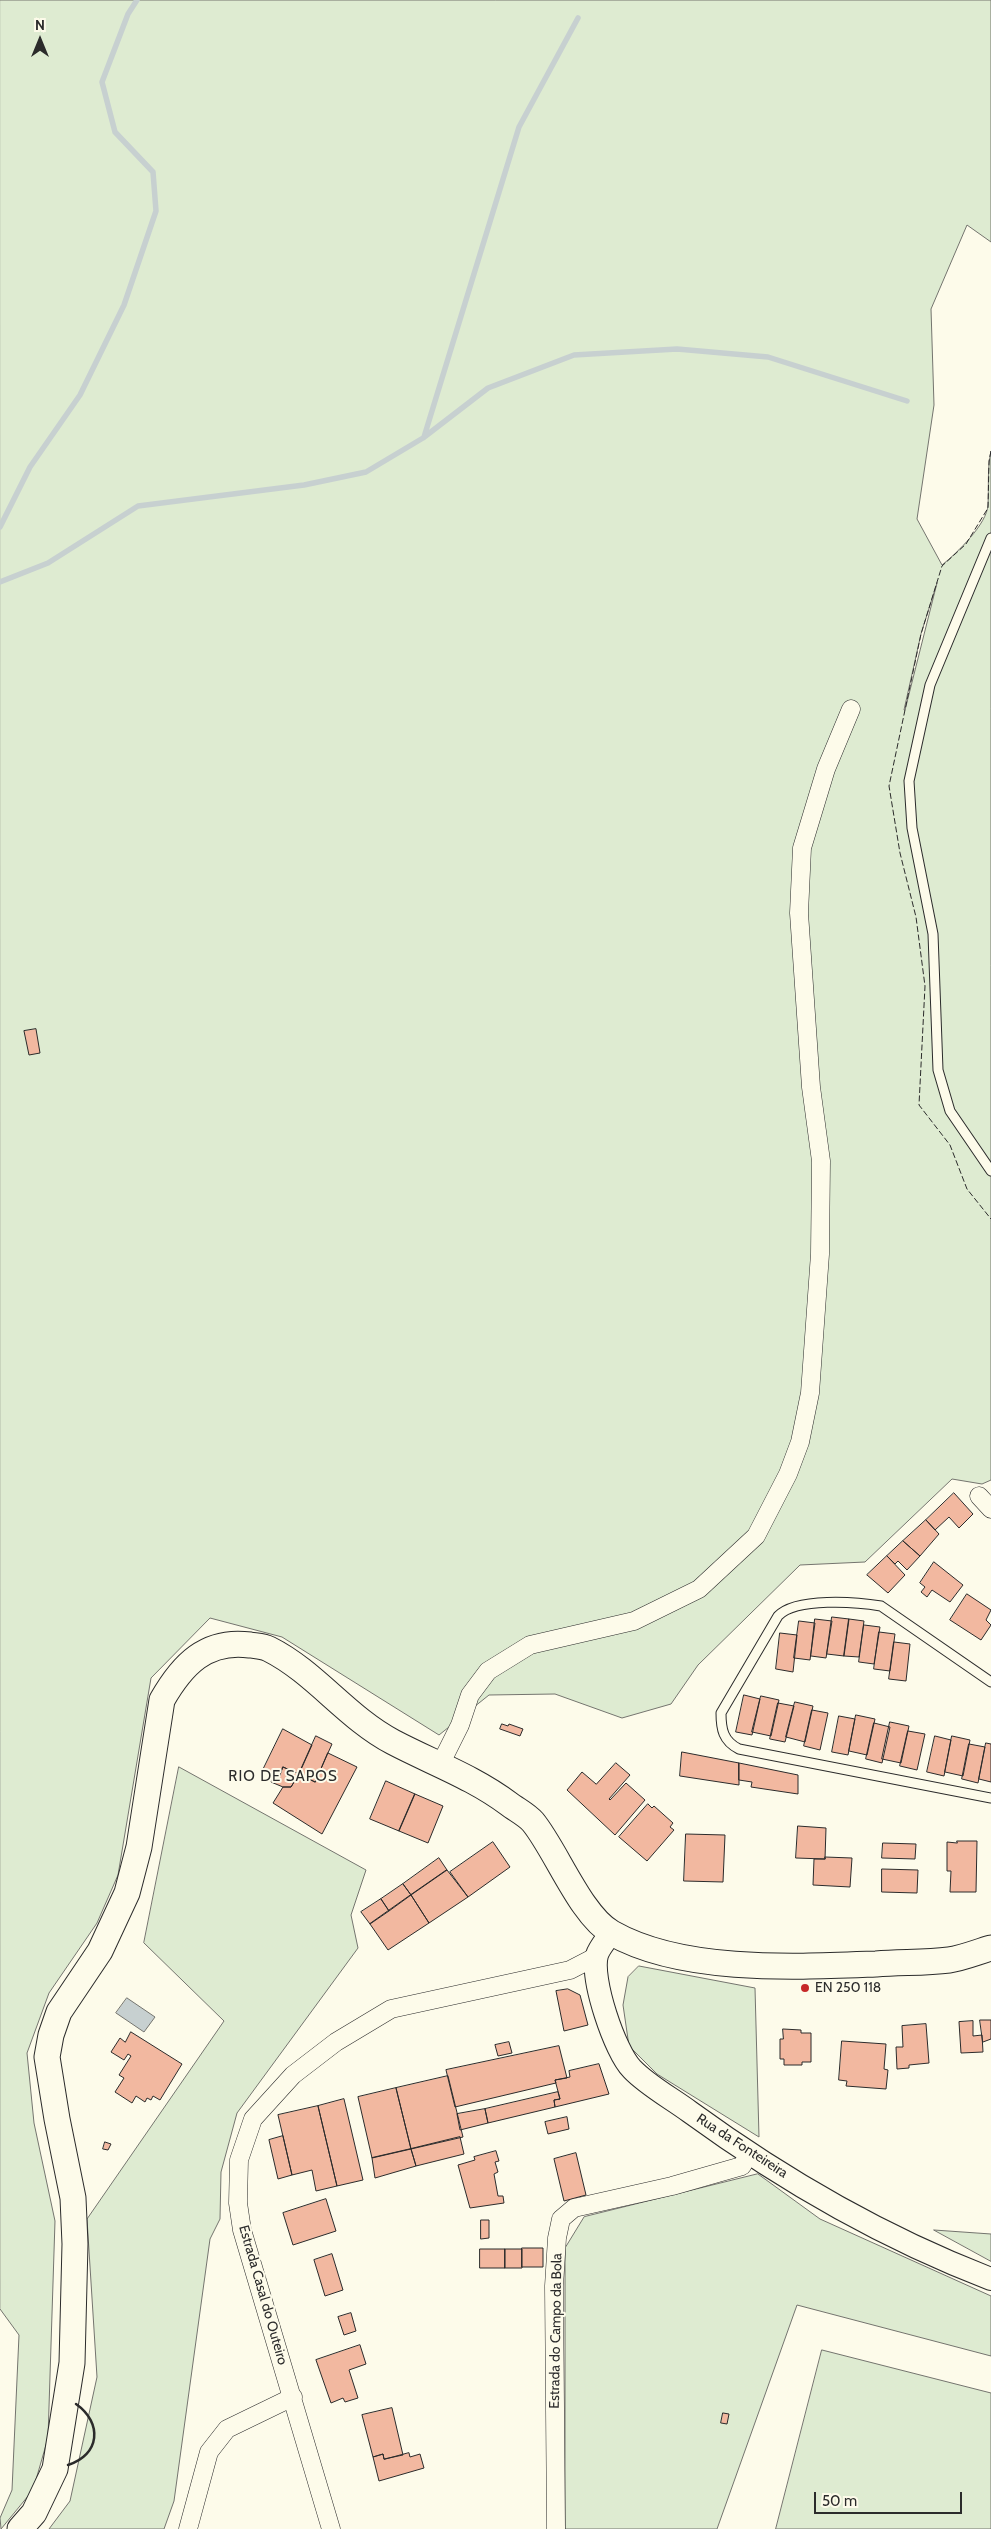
<!DOCTYPE html>
<style>
body{margin:0}
#map{position:relative;width:991px;height:2529px;overflow:hidden;background:#fdfbea;font-family:Cabin,sans-serif}
canvas{display:block}
.north{position:absolute;left:15px;top:15px;width:50px;height:50px;-webkit-text-stroke:4px #fdfbea;paint-order:stroke;rotate:0deg;font-size:14px;font-weight:700;line-height:20px;text-align:center;color:#2b2b2b}
.north::after{content:'';display:block;margin:auto;width:18px;height:22px;background:#2b2b2b;clip-path:polygon(50% 0,100% 100%,50% 72%,0 100%)}
.scale{position:absolute;left:814px;top:2492px;width:148px;height:22px;box-sizing:border-box;border:2px solid #2b2b2b;border-top:0;padding-left:6px;font-size:15px;line-height:18px;white-space:nowrap;color:#2b2b2b;-webkit-text-stroke:4px #fdfbea;paint-order:stroke}
</style>
<div id="map">
<canvas width="991" height="2529"></canvas>
<div class="north">N</div>
<div class="scale">50 m</div>
</div>
<script>
const ctx = document.querySelector('canvas').getContext('2d');
ctx.lineJoin = 'round';
function fillPath(path, color) {
  ctx.fillStyle = color;
  ctx.fill(path, 'evenodd');
}
function trace(path, color, width, dash) {
  ctx.strokeStyle = color;
  ctx.lineWidth = width;
  ctx.lineCap = dash ? 'butt' : 'round';
  ctx.setLineDash(dash || []);
  ctx.stroke(path);
}
function drawText(font, color, halo, rows, align = 'center') {
  ctx.font = font + ' Cabin,sans-serif';
  ctx.lineWidth = 4;
  ctx.setLineDash([]);
  ctx.textBaseline = 'middle';
  ctx.strokeStyle = halo;
  ctx.fillStyle = color;
  for (const [text, x, y, turn = 0] of rows) {
    ctx.save();
    ctx.translate(x, y);
    ctx.rotate((+turn || 0) * Math.PI / 180);
    ctx.textAlign = isNaN(turn) ? turn : align;
    if (halo) ctx.strokeText(text, 0, 0);
    ctx.fillText(text, 0, 0);
    ctx.restore();
  }
}
const green = new Path2D(`
 M0,0h991v242l-24,-17 -36,84 3,96 -17,114 25,46c15,-12 45,-41 46,-60 1,-18 -1,-36 3,-54v1029l-9,4 -30,-5 -87,83 -65,3 -102,100 -27,39 -49,14 -67,-24 -66,1 -50,40 -157,-98 -72,-19 -59,60 -33,197 -21,48 -48,70 -22,60 7,70 21,98 -7,217 -15,52 -32,39 -1,-11 12,-28 7,-155 -19,-26zM937,583l-32,127h-1l17,-76z
 M179,1767l187,103 -15,45 7,33 -121,165 -16,59 -1,47 -10,20 -36,262 -10,28h-115l21,-28 27,-124 -10,-158 137,-198 -80,-78z
 M639,1966l116,22 4,149 -102,-63 -28,-28 -6,-41 5,-28z
 M758,2174l62,45 171,77v60l-194,-51 -80,224h-152v-281l19,-31z
 M934,2230l57,4v27z
 M822,2350l169,43v136h-215z`);
fillPath(green, '#deebd1');
trace(green, '#74746e', 1);
const water = new Path2D(`
 M127,1998l28,19 -11,15 -28,-19z`);
fillPath(water, '#c7d0d0');
trace(water, '#74746e', 1);
trace(new Path2D(`
 M424,437l95,-310 59,-109
 M0,527l30,-60 50,-72 44,-90 32,-94 -3,-39 -38,-40 -13,-50 26,-68 9,-14
 M0,582l48,-19 90,-57 166,-21 62,-13 57,-34 65,-50 86,-33 103,-6 91,8 139,44`), '#c7d0d0', 5.5);
const building = new Path2D(`
 M36,1029l4,24 -11,2 -5,-24z
 M954,1493l19,21 -14,14 -10,-11 -14,13 -9,-10z
 M926,1520l13,14 -19,22 -17,-15z
 M903,1541l17,15 -13,14 -9,-9 -3,3 -8,-8z
 M887,1556l18,19 -17,18 -21,-18z
 M934,1562l29,23 -13,17 -18,-12 -5,7 -6,-5 4,-5 -5,-4z
 M967,1594l24,16 -5,10 5,5 -10,15 -31,-20z
 M832,1617l17,2 -5,37 -17,-2z
 M815,1619l17,2 -6,37 -15,-2z
 M849,1619l15,2 -5,36 -15,-1z
 M799,1621l16,2 -5,37 -16,-2z
 M864,1625l16,2 -6,37 -15,-2z
 M879,1632l16,2 -5,37 -16,-2z
 M780,1633l17,2 -4,37 -17,-3z
 M894,1642l16,2 -4,37 -17,-2z
 M744,1695l16,4 -8,36 -16,-3z
 M761,1696l18,4 -8,36 -19,-4z
 M795,1702l18,4 -8,36 -19,-5z
 M778,1703l16,3 -9,36 -15,-3z
 M812,1710l16,3 -8,37 -16,-4z
 M856,1715l19,4 -8,36 -18,-4z
 M839,1716l16,3 -7,36 -16,-3z
 M890,1722l19,4 -8,37 -19,-4z
 M874,1723l16,4 -8,36 -16,-4z
 M502,1724l6,2 1,-2 14,5 -3,7 -20,-7z
 M283,1729l29,16 -13,29 -16,-7 -4,10 -16,-7z
 M908,1731l17,3 -8,36 -17,-4z
 M316,1736l16,8 -17,38 -16,-8z
 M935,1736l16,4 -7,36 -17,-4z
 M952,1736l18,4 -7,36 -18,-4z
 M986,1743l5,1v38l-12,-3z
 M969,1744l16,3 -7,36 -16,-4z
 M682,1752l57,11v22l-59,-9z
 M328,1753l29,14 -35,67 -49,-31 10,-16h8l8,-13 16,8z
 M616,1763l14,12 -21,24 1,1 16,-17 19,17 -30,35 -48,-45 15,-18 14,12z
 M739,1763l59,12v19l-47,-7 1,-5 -13,-2z
 M283,1767l16,7 -8,13h-8l-12,-5 3,-7 5,2z
 M386,1781l29,13 -16,37 -29,-12z
 M415,1794l28,12 -15,37 -29,-12z
 M648,1804l4,4 2,-2 19,17 -3,4 4,3 -27,31 -28,-24z
 M798,1826l28,2 -1,31 -29,-1z
 M686,1834l39,1 -2,47 -39,-1z
 M957,1841h20l-1,51h-26l1,-21h-4v-29l10,1z
 M493,1842l17,25 -42,30 -18,-25z
 M883,1843l33,1 -1,15 -33,-1z
 M825,1857l27,1 -2,29 -37,-2 1,-26h11z
 M439,1858l8,12 -36,25 -8,-11z
 M882,1869l36,1 -1,23 -35,-1z
 M447,1870l21,27 -39,26 -18,-28z
 M403,1884l8,11 -22,16 -8,-12z
 M411,1895l18,28 -41,27 -18,-26z
 M381,1899l8,12 -19,13 -9,-12z
 M568,1989l12,6 8,30 -24,6 -8,-40z
 M980,2020h11v19l-8,3z
 M973,2021v15l9,-1 1,17 -22,1 -2,-31z
 M926,2024l3,39 -20,2v3l-12,1 -1,-22h7l-1,-21z
 M783,2029l18,1v3h10v29h-9v3h-18v-6h-4v-20h3z
 M131,2032l51,32 -22,36 -7,-4 -2,4 -4,-2 -2,4 -9,-6 -4,7 -17,-11 9,-14 -5,-3 12,-19 -3,-2 -4,6 -13,-8 9,-14 5,4z
 M842,2041l44,3 -2,25 4,1 -2,19 -40,-3 1,-5 -8,-1z
 M509,2042l3,11 -14,3 -3,-11z
 M559,2046l8,32 -12,2 1,3 -101,24 -9,-37z
 M599,2064l10,30 -54,13 -1,-7 6,-1 -5,-19 15,-3 -1,-6z
 M448,2076l15,61 -52,12 -15,-61z
 M396,2088l15,61 -39,9 -14,-61z
 M558,2092l2,7 -6,1 1,7 -67,16 -3,-14z
 M344,2099l19,81 -26,6 -19,-80z
 M318,2106l19,80 -21,5 -4,-21 -20,5 -14,-60z
 M485,2109l3,14 -28,7 -3,-16z
 M567,2117l2,12 -21,5 -3,-12z
 M283,2136l9,39 -14,4 -9,-39z
 M460,2137l4,17 -48,12 -5,-17z
 M105,2142l6,2 -3,6 -5,-1z
 M411,2149l5,17 -41,12 -3,-20z
 M496,2151l3,10 -4,1 3,10 -4,2 4,22h5l1,7 -34,5 -12,-43 17,-5 -1,-3z
 M576,2153l10,42 -22,6 -10,-42z
 M326,2199l10,32 -43,14 -10,-32z
 M481,2220h8v18l-8,1z
 M522,2248h21v19h-21z
 M480,2249h25v19h-25z
 M505,2249h17v19h-17z
 M332,2254l11,36 -18,6 -11,-36z
 M351,2313l5,18 -12,4 -6,-18z
 M360,2345l6,19 -17,6 9,28 -13,4 -2,-4 -12,5 -15,-43z
 M392,2408l11,47 -19,4 -1,-5 -10,3 -11,-42z
 M723,2413l6,1 -2,10 -6,-1z
 M409,2453l1,4 10,-3 4,14 -45,13 -6,-24 10,-3 1,5z`);
fillPath(building, '#f2b8a0');
trace(building, '#2b2b2b', 1);
const service = new Path2D(`
 M991,538l-61,147 -21,96 3,47 21,106 5,136 12,41 41,60
 M991,1682l-110,-76c-24,-4 -85,-9 -103,10l-57,97c0,16 2,28 18,36l252,49`);
const minor = new Path2D(`
 M979,1496l12,13
 M441,1763l19,-38 10,-30 18,-24 42,-26 104,-24 65,-32 57,-53 32,-62 12,-32 10,-49 10,-139 1,-93 -10,-74 -12,-174 3,-65 24,-79 25,-60
 M188,2529l21,-77 18,-23 66,-32
 M331,2529l-89,-299 -4,-27 1,-43 14,-41 40,-44 43,-33 55,-33 179,-39 27,-14
 M556,2529l-2,-243 3,-48 4,-19 13,-11 98,-22 70,-20 7,-13`);
const tertiary = new Path2D(`
 M611,1933c-4,6 -12,15 -14,22 -7,23 18,97 35,114 15,16 39,29 58,43 92,67 194,126 301,167`);
const secondary = new Path2D(`
 M20,2529l14,-16 21,-44 17,-106 3,-119 -2,-46 -16,-79 -10,-62 4,-22 8,-23 41,-61 27,-58 12,-46 23,-147c20,-35 44,-61 88,-55 6,1 13,1 19,4 46,23 78,69 124,93 40,21 80,35 116,62 8,6 18,11 24,18 23,28 48,94 79,111 70,40 184,34 264,31 24,-2 49,-1 73,-4 14,-2 28,-8 42,-12`);
trace(service, '#2b2b2b', 11);
trace(minor, '#2b2b2b', 19);
trace(tertiary, '#2b2b2b', 24);
trace(secondary, '#2b2b2b', 27);
trace(service, '#fdfbea', 9);
trace(minor, '#fdfbea', 18);
trace(tertiary, '#fdfbea', 22);
trace(secondary, '#fdfbea', 25);
trace(new Path2D(`
 M991,451l-2,10 -1,47 -22,36 -24,22 -21,68 -32,152 11,67 16,64 9,69 -6,119 31,40 17,44 24,30`), '#2b2b2b', 1, [6, 2.5]);
trace(new Path2D(`
 M68,2465c32,-10 35,-42 8,-61`), '#2b2b2b', 2.5);
for (const [x, y, r, color] of [
 [805,1988,5,"#c62828"]
]) {
  const dot = new Path2D();
  dot.arc(x, y, r, 0, 2 * Math.PI);
  ctx.fillStyle = color;
  ctx.fill(dot);
  trace(dot, '#fdfbea', 2);
}
drawText('14px', '#2b2b2b', '#fdfbea', [
 ["EN 250 118",815,1988]
], 'left');
drawText('14px', '#2b2b2b', '#fdfbea', [
 ["Rua da Fonteireira",742,2146,33],
 ["Estrada Casal do Outeiro",263,2295,74],
 ["Estrada do Campo da Bola",556,2331,-89]
]);
ctx.letterSpacing = '1px';
drawText('15px', '#2b2b2b', '#fdfbea', [
 ["RIO DE SAPOS",283,1777]
]);
ctx.letterSpacing = '0px';
</script>
